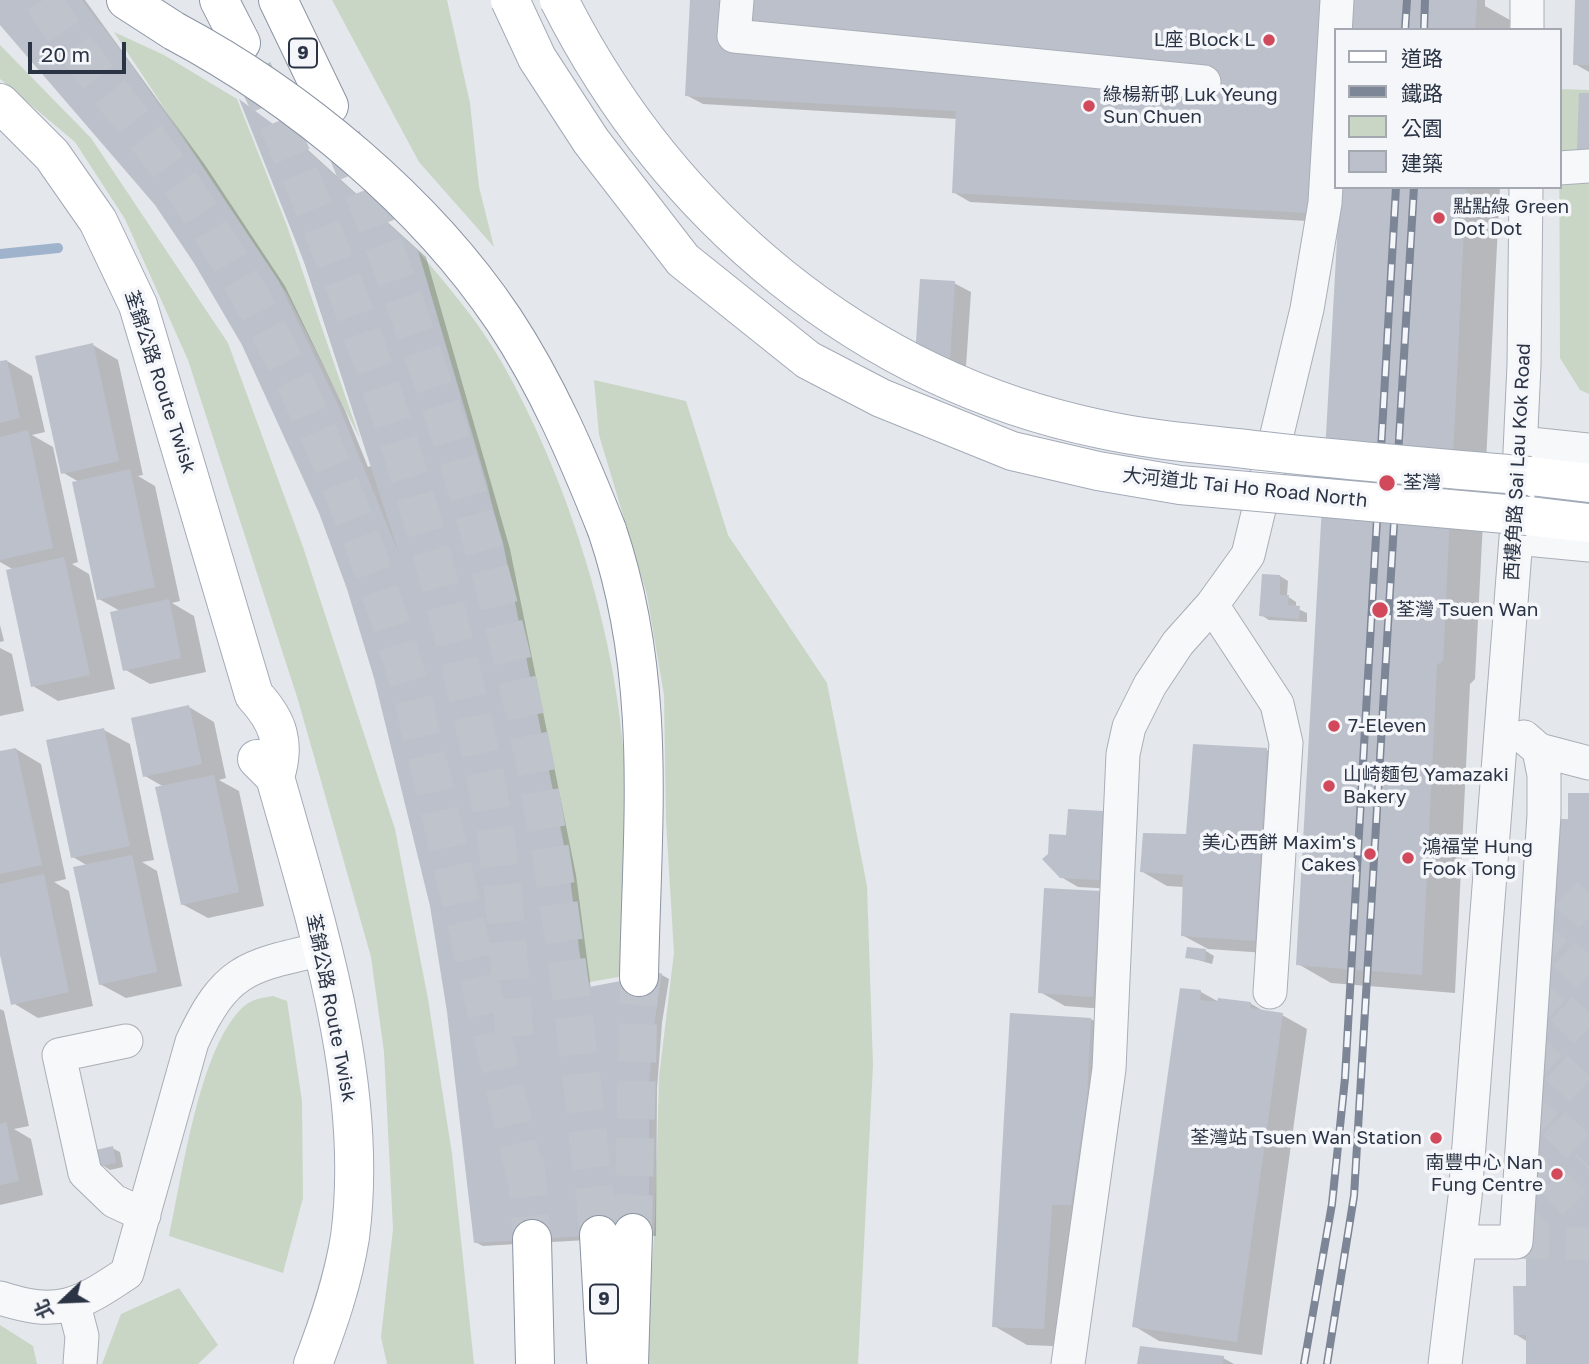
<!DOCTYPE html>
<meta charset="utf-8">
<style>
body{margin:0}
#map{position:relative;width:1589px;height:1364px;overflow:hidden;background:#e4e7ec;font-family:"Golos Text","Noto Sans TC",sans-serif}
canvas{display:block}
.legend{position:absolute;left:1334px;top:28px;width:228px;height:161px;box-sizing:border-box;background:#f4f6f9;border:2px solid #a4a8b1;margin:0;padding:9px 12px;list-style:none;font-size:21px;color:#2b3445}
.legend li{display:flex;align-items:center;gap:14px;height:35px}
.legend b{width:35px;border:2px solid #a4a8b1}
.north{position:absolute;left:28px;top:1266px;width:70px;height:70px;-webkit-text-stroke:5px #f4f6f9;paint-order:stroke;rotate:247deg;font-size:19px;font-weight:700;line-height:28px;text-align:center;color:#2b3445}
.north::after{content:'';display:block;margin:auto;width:24px;height:32px;background:#2b3445;clip-path:polygon(50% 0,100% 100%,50% 72%,0 100%)}
.scale{position:absolute;left:28px;top:42px;width:98px;height:32px;box-sizing:border-box;border:4px solid #2b3445;border-top:0;padding-left:9px;font-size:21px;line-height:24px;white-space:nowrap;color:#2b3445;-webkit-text-stroke:5px #f4f6f9;paint-order:stroke}
</style>
<div id="map">
<canvas width="1589" height="1364"></canvas>
<ul class="legend">
<li><b style="height:9px;background:#fff"></b>道路</li>
<li><b style="height:9px;background:#7d8696"></b>鐵路</li>
<li><b style="height:19px;background:#c9d6c5"></b>公園</li>
<li><b style="height:19px;background:#bbc0ca"></b>建築</li>
</ul>
<div class="north">北</div>
<div class="scale">20 m</div>
</div>
<script>
const ctx = document.querySelector('canvas').getContext('2d');
ctx.lineJoin = 'round';
function fillPath(path, color) {
  ctx.fillStyle = color;
  ctx.fill(path, 'evenodd');
}
function trace(path, color, width, dash) {
  ctx.strokeStyle = color;
  ctx.lineWidth = width;
  ctx.lineCap = dash ? 'butt' : 'round';
  ctx.setLineDash(dash || []);
  ctx.stroke(path);
}
function drawText(font, color, halo, rows, align = 'center') {
  ctx.font = font + ' "Golos Text","Noto Sans TC",sans-serif';
  ctx.lineWidth = 7;
  ctx.setLineDash([]);
  ctx.textBaseline = 'middle';
  ctx.strokeStyle = halo;
  ctx.fillStyle = color;
  for (const [text, x, y, turn = 0] of rows) {
    ctx.save();
    ctx.translate(x, y);
    ctx.rotate((+turn || 0) * Math.PI / 180);
    ctx.textAlign = isNaN(turn) ? turn : align;
    if (halo) ctx.strokeText(text, 0, 0);
    ctx.fillText(text, 0, 0);
    ctx.restore();
  }
}
fillPath(new Path2D(`
 M332,0h115l23,103 9,84 15,60 -75,-85z
 M114,32l50,23 73,44 50,127 73,213 -73,-145z
 M0,45l91,93 137,205 75,204 92,282 33,170 24,155 22,210h-87l-6,-27 12,-108 -9,-177 -13,-95 -73,-257 -110,-340 -63,-141 -50,-77 -75,-63z
 M1559,89l30,1v304l-9,-4 -20,-32z
 M418,251c30,35 60,70 83,110 66,116 113,264 123,397 5,72 3,145 5,217l-44,8 -69,-374 -29,-126z
 M594,380l92,21 42,134 99,148 40,203 6,179 -15,299h-213l10,-143 4,-144 15,-124 -8,-132 -2,-126 -17,-100 -48,-160z
 M273,996l14,5 15,100 1,97 -20,75 -114,-37c13,-59 30,-188 74,-229 9,-8 18,-9 30,-11z
 M179,1288l39,57 -20,19h-96l19,-50z
 M0,1325l33,21 4,18h-37z`), '#c9d6c5');
fillPath(new Path2D(`
 M0,0h85l120,165 80,121 60,124 23,57 3,-1 -81,-247 -43,-113 60,43 119,108 84,292 66,326 15,114 71,-14 7,4 -7,44 -5,66 -1,147 -173,10 -8,-4 -26,-230 -17,-107 -56,-227 -27,-90 -28,-75 -77,-169 -48,-82 -40,-58 -156,-182z
 M692,0h793v6l25,14 -1,10h-174l-10,192 -355,-20 -17,-10 5,-73 -255,-15 -17,-9z
 M1577,0h12v72l-14,-8z
 M1342,187h158l-25,492 -5,5 -15,309 -124,-10 -33,-19z
 M954,283l17,9 -5,75 -32,-1z
 M93,345l25,15 25,115 -5,1 17,10 25,115 -8,2 22,13 12,56 -56,12 -26,-15 -4,-58 -21,-12 -20,-117 -17,-10z
 M7,361l25,15 13,56 -13,3 21,12 25,115 -6,2 17,10 26,115 -57,12 -25,-15 -19,-116 -14,-8v-199z
 M1280,576l8,5 -1,15 9,6v6l11,5v9l-38,-2 -8,-5z
 M0,625l4,16 -4,1z
 M0,648l12,6 12,57 -24,5z
 M189,707l25,15 12,56 -7,2 20,11 25,115 -56,12 -26,-14 -18,-117 -19,-11z
 M104,730l26,14 24,116 -12,2 15,9 25,115 -56,12 -26,-14 -12,-118 -15,-9z
 M16,749l25,15 25,115 -12,3 15,9 24,115 -55,12 -25,-15 -13,-57v-193z
 M1267,750l25,14 -12,190 -72,-5 -26,-14 2,-48 -17,-1 -26,-15 46,-35z
 M1589,795v569h-59l-2,-22 -13,-8 13,-45 41,-469z
 M1102,812l17,10 -3,67 -38,-2 -17,-10 7,-40z
 M1099,893l25,14 -6,103 -53,-4 -25,-14z
 M1206,951l8,5 -2,8 -25,-7z
 M1182,989l19,3 18,10 31,1 15,9 17,3 25,14 -45,326 -103,-14 -25,-15z
 M0,1009l4,2 25,115 -15,3 17,10 12,56 -43,10z
 M1091,1019l33,20 -4,77 -16,107 -27,124 -50,-2 -33,-19z
 M112,1148l8,4 3,15 -13,3 -8,-5z
 M1223,1358l11,6h-95z`), '#0003');
trace(new Path2D(`
 M0,254l58,-6`), '#9fb4cc', 10);
fillPath(new Path2D(`
 M0,0h82l42,55 73,104 81,121 60,125 62,152 -92,-285 -69,-173 60,44 119,108 85,292 66,327 15,118 78,-15 -7,45 -6,65v149l-175,11 -27,-231 -17,-106 -56,-228 -27,-89 -28,-76 -77,-168 -48,-82 -39,-58 -155,-180z
 M690,0h634v13l-4,-1 -12,201 -356,-20 4,-82 -271,-15z
 M1351,0h126l-2,30h-126z
 M1575,0h14v65h-16z
 M1579,93h10v86l-13,-3z
 M1340,187h126l-23,473 -6,5 -15,310 -126,-10z
 M920,279l35,2 -5,78 -35,-2z
 M93,343l26,118 -58,13 -26,-118z
 M7,360l13,58 -20,5v-62z
 M28,430l25,118 -53,12v-123z
 M130,469l25,118 -58,13 -25,-118z
 M64,557l26,118 -59,12 -25,-117z
 M1262,574l18,1v20h9l-1,10 12,1 -1,13 -40,-3z
 M169,599l12,59 -58,13 -13,-59z
 M189,705l13,59 -59,13 -12,-59z
 M104,728l26,118 -59,12 -25,-118z
 M1193,744l74,4 -12,193 -74,-5 2,-61 -43,-3 3,-39 43,1z
 M16,748l26,117 -42,9v-123z
 M214,775l25,117 -58,13 -26,-118z
 M1568,793h21v571h-63v-29h-12l-1,-49h13v-467h42z
 M1068,809l35,2 -4,69 -39,-2 -18,-19 6,-5 1,-20 17,1z
 M132,855l25,117 -58,13 -26,-118z
 M44,874l25,118 -58,13 -11,-50v-71z
 M1044,888l56,3 -7,106 -55,-4z
 M1187,947l19,2 -1,12 -20,-3z
 M1180,988l21,2 -1,10 17,2 1,-4 33,4 -1,6 33,5 -46,329 -105,-15z
 M1010,1013l81,5 -4,78 -16,109h-19l-8,124 -52,-2z
 M6,1122l13,59 -19,4v-61z
 M113,1146l3,17 -16,3 -4,-16z
 M1140,1346l84,10 -1,8h-86z`), '#bbc0ca');
trace(new Path2D(`
 M1533,954l56,-61
 M1530,1013l59,-61
 M1527,1068l62,-64
 M1523,1127l66,-70
 M1520,1183l69,-72
 M1516,1239l73,-73
 M1516,1242l73,2`), '#bfc3cb', 33, [33, 17]);
trace(new Path2D(`
 M43,0c41,66 96,123 140,187 104,154 178,328 229,507l115,489
 M253,70c89,188 157,385 205,587 15,62 30,124 39,187 10,69 13,140 19,210
 M342,138c69,172 130,348 172,529 44,186 64,378 85,568
 M525,1159l7,80
 M633,1233l6,-256`), '#bfc3cb', 38, [38, 19]);
const minor = new Path2D(`
 M737,0l-3,36 470,46
 M1527,30v-30
 M1559,168l30,-2
 M1521,443l68,7
 M1516,538l73,7
 M1212,605l65,99 9,39 -16,249
 M1524,737l15,13 50,13
 M126,1041l-67,14 26,118 29,28 30,14
 M1461,1242h55l28,-427v-40l-5,-25
 M0,1298c58,19 78,8 127,-25l65,-231c34,-74 56,-76 131,-93
 M74,1305l8,31 -2,28
 M1068,1364l41,-295 14,-315 6,-27 21,-42 28,-42 34,-38 36,-50 59,-246 18,-106 12,-203
 M1445,1364l20,-167 51,-659 8,-173 2,-178`);
const major = new Path2D(`
 M0,103l52,52 46,66 40,84 116,390c24,26 32,48 21,82
 M1530,476l59,7
 M1528,516l61,7
 M257,759l18,18c41,145 95,308 75,460 -7,44 -21,85 -37,127`);
const highway = new Path2D(`
 M126,0l48,31
 M219,0l22,43
 M278,0l51,106
 M607,530c51,151 35,291 32,447
 M599,1235l7,124
 M532,1239l3,125
 M629,1364l4,-131`);
trace(minor, '#a9aeb7', 35);
trace(major, '#a3abb8', 40);
trace(highway, '#8b94a3', 40);
trace(minor, '#f7f8fa', 33);
trace(major, '#fff', 38);
trace(highway, '#fff', 38);
const rail = new Path2D(`
 M1405,30l2,-30
 M1424,30l1,-30
 M1304,1364l28,-160 13,-126 51,-891
 M1327,1364l27,-168 60,-1009`);
trace(rail, '#7d8696', 8);
trace(rail, '#f4f6f9', 5, [16]);
const majorBridge = new Path2D(`
 M510,0l27,58 54,83 92,119 125,100 73,38 131,53 86,20 82,14 348,31
 M559,0c109,216 302,379 541,429 45,10 91,14 137,19 97,12 195,19 293,28`);
const highwayBridge = new Path2D(`
 M174,31c124,66 251,171 330,289 43,65 74,137 103,210`);
trace(majorBridge, '#a3abb8', 40, []);
trace(highwayBridge, '#8b94a3', 40, []);
trace(majorBridge, '#fff', 38);
trace(highwayBridge, '#fff', 38);
for (const [x, y, r, color] of [
 [1269,40,7,"#d1495b"],
 [1089,106,7,"#d1495b"],
 [1439,218,7,"#d1495b"],
 [1387,483,9,"#d1495b"],
 [1380,610,9,"#d1495b"],
 [1334,726,7,"#d1495b"],
 [1329,786,7,"#d1495b"],
 [1370,854,7,"#d1495b"],
 [1408,858,7,"#d1495b"],
 [1436,1138,7,"#d1495b"],
 [1557,1174,7,"#d1495b"]
]) {
  const dot = new Path2D();
  dot.arc(x, y, r, 0, 2 * Math.PI);
  ctx.fillStyle = color;
  ctx.fill(dot);
  trace(dot, '#f4f6f9', 2.5);
}
for (const [x, y, w] of [
 [303,53,28],
 [604,1299,28]
]) {
  const box = new Path2D();
  box.roundRect(x - w / 2, y - 14.5, w, 29, 5);
  ctx.fillStyle = '#f4f6f9';
  ctx.fill(box);
  trace(box, '#2b3445', 2);
}
drawText('bold 18px', '#2b3445', null, [
 ["9",303,53],
 ["9",604,1299]
]);
drawText('19px', '#2b3445', '#f4f6f9', [
 ["L座 Block L",1255,40,"right"],
 ["綠楊新邨 Luk Yeung",1103,95],
 ["Sun Chuen",1103,117],
 ["點點綠 Green",1453,207],
 ["Dot Dot",1453,229],
 ["荃灣",1403,483],
 ["荃灣 Tsuen Wan",1396,610],
 ["7-Eleven",1348,726],
 ["山崎麵包 Yamazaki",1343,775],
 ["Bakery",1343,797],
 ["美心西餅 Maxim's",1356,843,"right"],
 ["Cakes",1356,865,"right"],
 ["鴻福堂 Hung",1422,847],
 ["Fook Tong",1422,869],
 ["荃灣站 Tsuen Wan Station",1422,1138,"right"],
 ["南豐中心 Nan",1543,1163,"right"],
 ["Fung Centre",1543,1185,"right"]
], 'left');
drawText('19px', '#2b3445', '#f4f6f9', [
 ["荃錦公路 Route Twisk",160,382,72],
 ["西樓角路 Sai Lau Kok Road",1518,462,-87],
 ["大河道北 Tai Ho Road North",1245,488,6],
 ["荃錦公路 Route Twisk",331,1008,79]
]);
</script>
